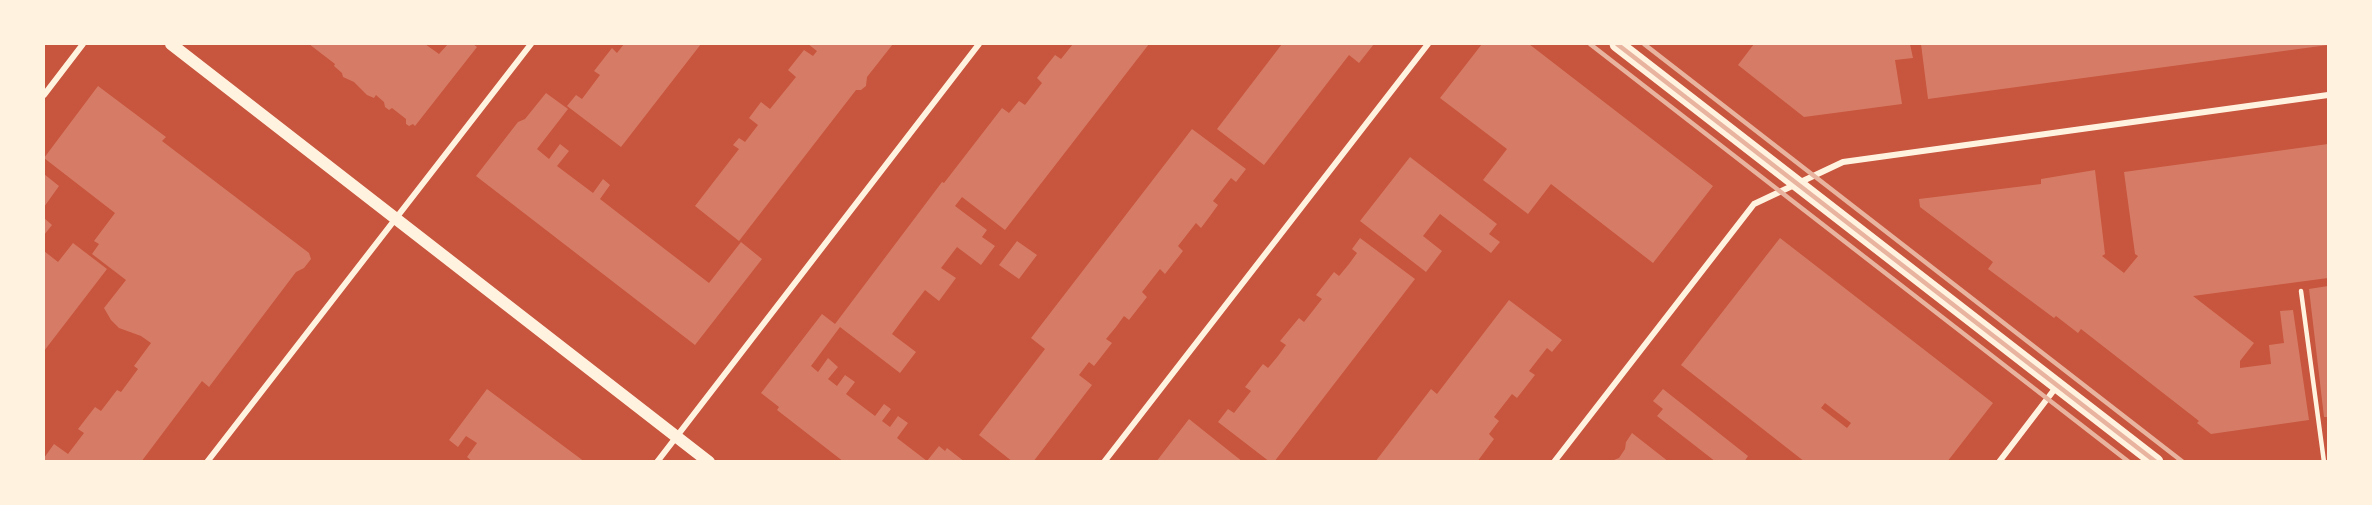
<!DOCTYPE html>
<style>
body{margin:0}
#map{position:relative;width:2372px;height:505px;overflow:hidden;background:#c8553d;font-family:"Varela Round",sans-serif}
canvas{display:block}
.frame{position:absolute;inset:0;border:45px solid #fff3e0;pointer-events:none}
</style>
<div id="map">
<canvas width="2372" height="505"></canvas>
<div class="frame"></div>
</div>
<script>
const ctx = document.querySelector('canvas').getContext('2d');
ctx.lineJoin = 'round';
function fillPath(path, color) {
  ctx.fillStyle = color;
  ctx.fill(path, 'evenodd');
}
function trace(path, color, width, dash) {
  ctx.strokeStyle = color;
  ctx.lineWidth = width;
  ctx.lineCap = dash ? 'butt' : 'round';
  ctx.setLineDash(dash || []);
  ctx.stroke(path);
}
fillPath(new Path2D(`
 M309,44h116l14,10 9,-10h25l4,3 -62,79 -2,-2 -4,2 -3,-2v-5l-14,-11 -3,2 -4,-3 -1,-5 -8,-7 -2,3 -7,-3 -13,-13 -11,-5 -1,-4 -8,-7 1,-2z
 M624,44h77l-80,103 -54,-41 9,-11 6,4 18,-24 -6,-4 18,-23 5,5z
 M808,44h85l-26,33 -1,9 -5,4h-5l-117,151 -44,-35 44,-57 -6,-4 6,-7 6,4 13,-17 -9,-7 12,-16 9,7 26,-32 -8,-7 16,-20 9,6 4,-5z
 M1073,44h76l-144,186 -43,-33 -7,9 32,24 -5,7 13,9 -14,19 -24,-18 -16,21 15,10 -17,23 -14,-11 -16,21 -17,23 24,18 -16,21 -60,-46 -29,39 7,6 10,-14 10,9 -10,12 9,7 8,-11 10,7 -9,12 29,22 9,-12 7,5 -9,12 8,6 8,-11 10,7 -11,15 30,23 12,-15 6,5 2,-3 18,14h-121l-67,-52 2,-3 -18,-14 61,-79 13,10 107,-142 2,1 58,-75 7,5 10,-12 6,4 17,-22 -5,-5 10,-13 8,-10 6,4z
 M1282,44h92l-15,19 -10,-8 -85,110 -47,-36z
 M1482,44h47l184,142 -60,77 -102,-79 -23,30 -45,-34 24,-31 -67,-51z
 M1754,44h156l3,14 -18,2 7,44 -98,13 -66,-52z
 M1921,44h407v1l-400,54z
 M98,86l68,51 -4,4 147,112 2,6 -7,9 -8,4 -87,115 -7,-6 -61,81h-97v-4l10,-14 14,10 16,-21 -6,-4 17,-22 6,4 16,-21 4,2 17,-23 -4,-3 17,-23 -10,-7 -22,-8 -8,-8 -7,-12 22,-28 -34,-26 7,-10 -5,-3 21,-28 -71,-55z
 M546,93l22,16 -31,40 12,10 11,-15 9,7 -12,15 36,27 10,-14 7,6 -10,14 66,51 43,33 32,-41 21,17 -67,86 -219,-169 42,-54 7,-3z
 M1192,129l54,40 -10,13 -5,-4 -18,23 5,4 -8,11 -9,12 -5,-5 -18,23 5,5 -18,23 -5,-5 -18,23 5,5 -18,23 -5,-4 -8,11 -10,12 6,4 -18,23 -5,-4 -10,13 13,10 -59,77h-20l-34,-27 66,-86 -14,-11z
 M2328,144v134l-135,18 61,47 -14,18v7l31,-4 -2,-19 15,-2 -4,-32 13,-1 16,110 -98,14 -14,-11 2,-2 -118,-92 -3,4 -22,-17 -2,2 -66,-49 5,-7 -73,-55 -1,-8 122,-15v-5l54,-9 10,84 -3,2 22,17 14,-17 -3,-2 -11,-82z
 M1410,157l87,67 -8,10 11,8 -9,11 -51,-39 -17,22 19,15 -16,21 -66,-51z
 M44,174l15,12 -15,21z
 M44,218l8,7 -8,10z
 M1360,238l55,41 -141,183h-4l-52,-40 10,-13 6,4 17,-22 -6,-4 18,-23 5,4 10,-12 8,-11 -6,-4 19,-23 5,4 18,-23 -6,-4 18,-23 5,4 10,-12 8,-11 -5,-4z
 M1780,238l213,165 -46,59h-142l-124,-97zM1825,403l26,20 -4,5 -26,-20z
 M1017,241l20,14 -18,24 -20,-14z
 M73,243l34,26 -63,82v-100l14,11z
 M2328,286v131h-4l-15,-128z
 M1509,300l53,40 -10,12 -5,-4 -18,23 6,4 -18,23 -5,-4 -18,23 5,4 -10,13 5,5 -17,23h-102l56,-73 6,5z
 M487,389l36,27 62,46h-112l-6,-5 10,-14 -11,-7 -8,11 -9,-7z
 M1663,389l85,67 -4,6h-28l-59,-46 6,-7 -10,-8z
 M1189,419l54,43h-87z
 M1632,433l37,29h-60l10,-4 6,-9 1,-7z`), '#d67c66');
trace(new Path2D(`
 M2301,291l23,171`), '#fff3e0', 4.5);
trace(new Path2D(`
 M44,95l39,-51
 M207,462l324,-418
 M657,462l322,-418
 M1104,462l324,-418
 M1554,462l200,-258 89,-42 485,-67
 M1999,462l58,-76`), '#fff3e0', 6);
trace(new Path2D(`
 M171,44l538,418`), '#fff3e0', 12);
trace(new Path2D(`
 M1617,44l539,418`), '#fff3e0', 15);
trace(new Path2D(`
 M1590,44l539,418
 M1617,44l539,418
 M1644,44l539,418`), '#e9b49f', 4.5);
</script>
